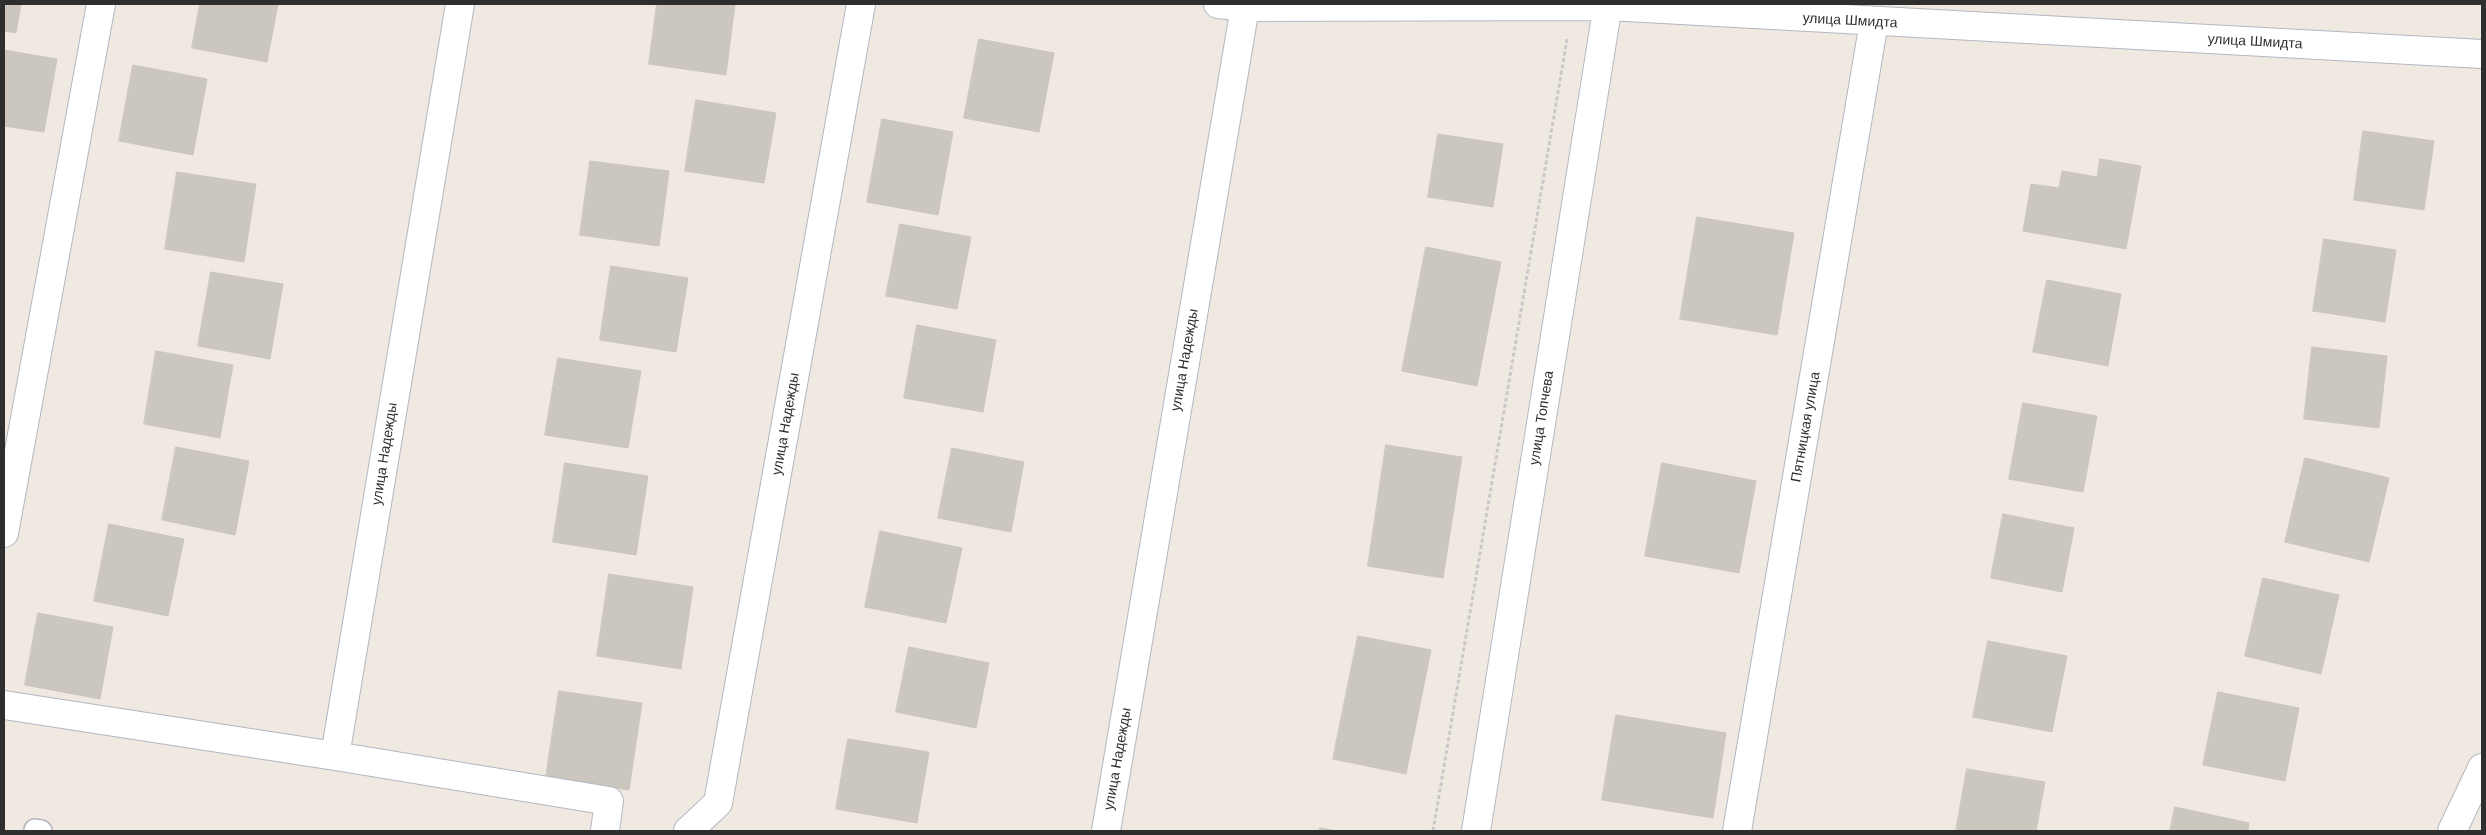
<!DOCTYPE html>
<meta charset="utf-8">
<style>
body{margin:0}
#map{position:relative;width:2486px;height:835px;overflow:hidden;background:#efe9e1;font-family:Helvetica,sans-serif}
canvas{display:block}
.frame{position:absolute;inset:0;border:5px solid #2e2e2e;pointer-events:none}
</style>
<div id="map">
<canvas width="2486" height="835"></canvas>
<div class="frame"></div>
</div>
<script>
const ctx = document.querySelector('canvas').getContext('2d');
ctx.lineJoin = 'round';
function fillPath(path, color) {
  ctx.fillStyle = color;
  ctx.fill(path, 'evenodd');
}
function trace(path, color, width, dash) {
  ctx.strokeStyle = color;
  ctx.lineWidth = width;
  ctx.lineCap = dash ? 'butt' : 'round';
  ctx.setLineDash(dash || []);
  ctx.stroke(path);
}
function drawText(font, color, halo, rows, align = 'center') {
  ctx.font = font + ' Helvetica,sans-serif';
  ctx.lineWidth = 4.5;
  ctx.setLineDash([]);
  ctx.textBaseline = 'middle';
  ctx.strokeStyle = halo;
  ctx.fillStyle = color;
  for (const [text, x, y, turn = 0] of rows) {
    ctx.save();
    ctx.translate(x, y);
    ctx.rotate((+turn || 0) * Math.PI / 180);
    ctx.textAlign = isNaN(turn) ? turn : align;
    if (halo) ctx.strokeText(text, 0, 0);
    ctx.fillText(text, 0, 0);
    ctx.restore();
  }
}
const building = new Path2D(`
 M4,4h17l-5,29 -12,-2z
 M200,4h78l-11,58 -75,-14z
 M657,4h78l-9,71 -77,-11z
 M979,39l75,14 -15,79 -75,-14z
 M4,50l53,9 -13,73 -40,-6z
 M133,65l74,14 -14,76 -74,-14z
 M696,100l80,13 -12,70 -79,-12z
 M882,119l71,13 -15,83 -71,-13z
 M2363,131l71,10 -10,69 -70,-10z
 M1438,134l65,10 -10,63 -65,-10z
 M2100,159l41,7 -15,83 -103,-18 8,-47 28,4 3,-17 35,6z
 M590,161l79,10 -10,75 -79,-11z
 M177,172l79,12 -12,78 -79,-13z
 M1697,217l97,16 -17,102 -97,-16z
 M900,224l71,13 -14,72 -71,-13z
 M2324,239l72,11 -11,72 -72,-11z
 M1426,247l75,15 -24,124 -75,-15z
 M611,266l77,12 -12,74 -76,-12z
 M211,272l72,12 -13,75 -72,-13z
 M2047,280l74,14 -13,72 -75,-14z
 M917,325l79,15 -13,72 -79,-14z
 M2312,347l75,9 -8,72 -75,-9z
 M156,351l77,14 -13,73 -76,-14z
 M558,358l83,13 -13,77 -83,-13z
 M2023,403l74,13 -14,76 -74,-13z
 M1386,445l76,12 -19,121 -75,-12z
 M176,447l73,14 -14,74 -73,-15z
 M952,448l72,14 -13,70 -73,-14z
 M2305,458l84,20 -20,84 -84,-20z
 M565,463l83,13 -12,79 -83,-13z
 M1662,463l94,18 -17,92 -94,-17z
 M2003,514l71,14 -12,64 -71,-14z
 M109,524l75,15 -16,77 -74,-15z
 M880,531l82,17 -16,75 -81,-16z
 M609,574l84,13 -12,82 -84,-13z
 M2263,578l76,17 -18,79 -76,-18z
 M38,613l75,14 -13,72 -75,-14z
 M1358,636l73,14 -25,124 -73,-15z
 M1988,641l79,15 -15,76 -79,-15z
 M909,647l80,16 -13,65 -80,-16z
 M559,691l83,12 -13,87 -83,-13z
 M2218,692l81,16 -14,73 -82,-16z
 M1616,715l110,18 -13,85 -111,-18z
 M848,739l81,13 -12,71 -81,-14z
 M1967,769l78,13 -9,49h-80z
 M2175,807l74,16 -1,8h-78z
 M1320,828l17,3h-18z`);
fillPath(building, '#cbc7bf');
trace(building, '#cbc5ba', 1);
const lane = new Path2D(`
 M35,830l6,1`);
const street = new Path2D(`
 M1218,4l27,3 363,-1 874,48
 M4,533l97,-529
 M4,705l331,51 274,45 -4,30
 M335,756l125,-752
 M688,831l30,-28 143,-799
 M1106,831l139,-824
 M1737,831l137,-809
 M2452,831l30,-63`);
const secondary = new Path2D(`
 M1476,831l132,-827`);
trace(lane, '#b4b7c1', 24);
trace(street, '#b4b7c1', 30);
trace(secondary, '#b4b7c1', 30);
trace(new Path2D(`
 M1433,831l134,-792`), '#c9c9c9', 3, [4, 2.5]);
trace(lane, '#fff', 21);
trace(street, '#fff', 28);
trace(secondary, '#fff', 28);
drawText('14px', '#2e2e2e', '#fff', [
 ["улица Шмидта",1850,21,3],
 ["улица Шмидта",2255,42,3],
 ["улица Надежды",1185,360,-80],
 ["улица Топчева",1542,418,-81],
 ["улица Надежды",786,424,-80],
 ["Пятницкая улица",1806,427,-80],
 ["улица Надежды",385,454,-81],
 ["улица Надежды",1118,759,-80]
]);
</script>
